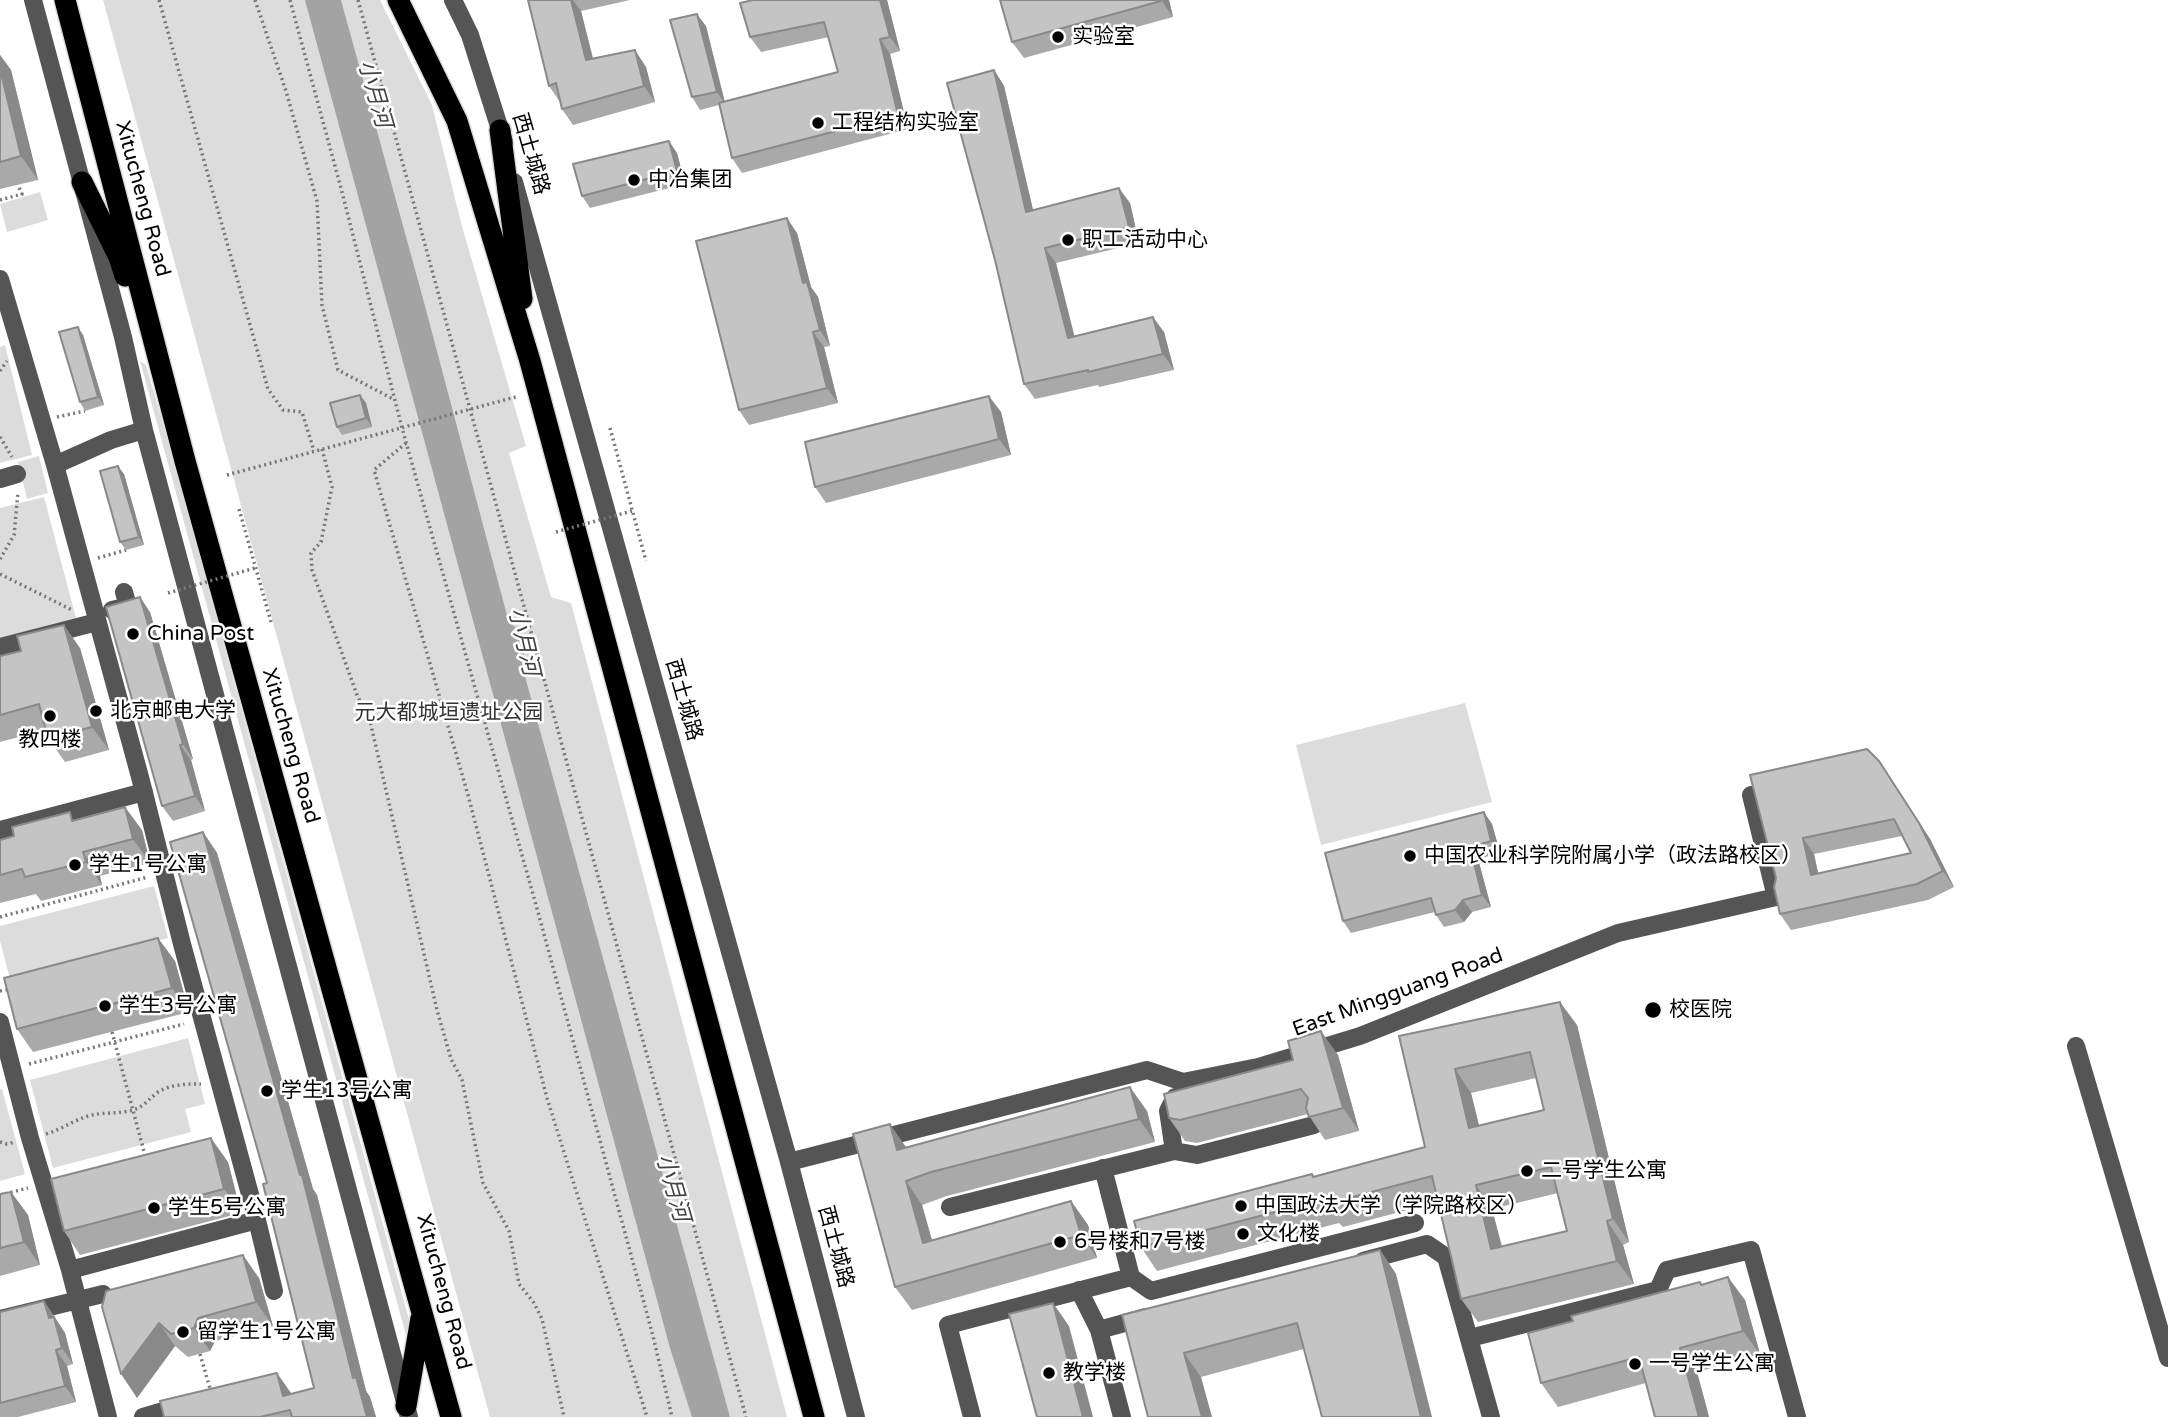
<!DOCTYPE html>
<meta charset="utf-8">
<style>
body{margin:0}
canvas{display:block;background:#fff}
</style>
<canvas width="2168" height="1417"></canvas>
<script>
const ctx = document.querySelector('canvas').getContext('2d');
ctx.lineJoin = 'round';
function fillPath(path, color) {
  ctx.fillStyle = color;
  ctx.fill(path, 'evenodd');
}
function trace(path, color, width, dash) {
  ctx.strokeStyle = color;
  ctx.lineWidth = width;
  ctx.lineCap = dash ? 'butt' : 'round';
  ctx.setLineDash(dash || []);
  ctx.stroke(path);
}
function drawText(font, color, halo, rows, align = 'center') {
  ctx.font = font + ' "Varela Round","Noto Sans SC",sans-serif';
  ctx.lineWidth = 5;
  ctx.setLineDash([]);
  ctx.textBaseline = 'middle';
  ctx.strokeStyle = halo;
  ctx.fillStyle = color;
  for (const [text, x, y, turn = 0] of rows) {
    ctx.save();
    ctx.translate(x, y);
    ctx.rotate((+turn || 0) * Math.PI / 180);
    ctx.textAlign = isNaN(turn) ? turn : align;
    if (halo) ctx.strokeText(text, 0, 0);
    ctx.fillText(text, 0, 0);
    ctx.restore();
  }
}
fillPath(new Path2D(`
 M103,0h277l52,105 29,118 65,223 -17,7 42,144 20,6 216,814h-297z
 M40,192l8,28 -41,12 -7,-28z
 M5,345l27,110 -32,8v-116z
 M140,361l6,4 17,59 250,910 -3,16z
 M39,456l9,37 -21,6 -9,-37z
 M44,497l32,121 -76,20v-130z
 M1465,703l27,99 -171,43 -25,-100z
 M154,886l14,52 -158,41 -10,-38v-15z
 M188,1038l17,66 -20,5 6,23 -138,36 -23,-88z
 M0,1089h2l23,85 -25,7z`), '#dcdcdc');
fillPath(new Path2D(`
 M305,0h36l84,306 84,317 8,5 7,26v19l206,744h-38l-22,-69z`), '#a3a3a3');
const highway = new Path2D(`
 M65,0l120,461 266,956
 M398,0l59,121 73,240 284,1056
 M500,130l22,169
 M82,182l37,75 6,19
 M406,1406l15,-88`);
trace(highway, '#dbdbdb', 24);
trace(new Path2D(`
 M159,0l109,389 15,21 19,2 12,39
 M255,0l31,91 31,110 5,104 16,65 57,30
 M290,0l52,192 60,236 136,484 115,424 19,81
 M358,0l388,1417
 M0,200l22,-6 -4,-9
 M0,371l7,-10
 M57,417l28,-6
 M610,428l36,133
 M0,437l12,20
 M406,443l-32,27 94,325 79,303 100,319
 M322,449l10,38 -11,55 -10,11 1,17 45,125 13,26 67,289 14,49 11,21 21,103 26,48 10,53 15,19 8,16 22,98
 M227,475l292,-79
 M239,509l32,113
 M98,558l28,-8
 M0,559l14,-24 4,-43
 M0,574l72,36
 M0,917l148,-40
 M0,991l11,-2
 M112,1032l34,127
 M29,1064l155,-40
 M46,1134c17,-5 29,-15 46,-19 14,-3 31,-1 44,-6 9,-4 14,-11 22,-17 13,-8 29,-8 43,-8
 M0,1142l7,2 8,-2
 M0,1195l28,-7
 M200,1354l11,38`), '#777', 3.5, [2, 3.5]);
trace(new Path2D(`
 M33,0l90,337 21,93 265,987
 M453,0l17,35 34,107
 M514,182l275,980 67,255
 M0,279l55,186 85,312 42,167 75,276 17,71
 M55,465l56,-25 33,-10
 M0,479l17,-5
 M112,610l16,-4 -4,-14
 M0,647l97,-25
 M0,830l144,-38
 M0,1022l30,116 40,132 38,147
 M2076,1046l92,312
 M1174,1151l23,4 117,-30
 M789,1162l358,-92 36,12 75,-15 102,-31 258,-103 158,-36 -25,-102
 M1103,1168l28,109 20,14 264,-68
 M950,1207l224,-56 -6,-40 7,-14
 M1363,1261l64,-17 19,13 45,160
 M70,1270l187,-50
 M1079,1290l20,40 47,-13
 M0,1319l103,-25
 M1099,1330l23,87
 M1470,1338l188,-48 9,-20 84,-20 46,167
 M143,1417l41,-12
 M972,1417l-24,-92 183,-48`), '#555', 18);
trace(highway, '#000', 21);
trace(new Path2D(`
 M556,532l76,-21
 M168,593l87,-25`), '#777', 3.5, [2, 3.5]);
fillPath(new Path2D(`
 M528,0h102l-49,11 12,47 53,9 9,35 -82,23 -11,-16 -2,-7 -11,-16z
 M753,0h134l13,51 -10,3 18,75 -166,44 -10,-15 -13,-53 -19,5 -8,-13 14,-71 19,76 113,-30 -9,-35 -68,15 -11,-15z
 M1000,0h169l4,17 -149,41 -12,-16z
 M0,55l11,15 27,110 -38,9z
 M994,70l10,16 29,124 97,-7 9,40 -83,20 18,74 90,-5 10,38 -75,17 -1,-2 -63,14 -11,-15z
 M677,153l8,31 -95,24 -8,-12z
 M797,233l14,54 7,10 12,49 -6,1 14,56 -89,22 -10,-15z
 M83,335l21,70 -19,6 -5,-9z
 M360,395l6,8 6,24 -30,8 -5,-8z
 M1001,412l10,43 -185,48 -11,-16z
 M124,474l20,71 -18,5 -6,-8z
 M150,612l43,147 -2,1 14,51 -32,10 -11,-15z
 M80,648l29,102 -44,12 -17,-24 -2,-8 -46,12v-86z
 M1750,775l140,2 40,62 24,48 -26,13 -137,30 -11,-16 -4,-36zM1902,836l9,17 -93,20 -4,-19z
 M75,820l67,10 8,33 -50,13 2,9 -61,16 -5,-7 -36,9v-63z
 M1492,824l8,29 -22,6 13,48 -19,5 -8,10 -20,5 -8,-12 -1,-3 -84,21 -8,-12z
 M203,832l14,21 96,336 4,6 49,196 4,6 6,20h-212l128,-23 22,-6 -47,-205z
 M175,961l14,51 -156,40 -16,-23z
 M1577,1025l52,217 -6,3 11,39 -156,38 -17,-23 -23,-97 -95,25 -4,-4 -182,48 -16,-24 171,-73 2,2 111,-29 -26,-111zM1536,1078l8,32 -65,15 -8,-32zM1558,1193l9,38 -65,15 -10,-37z
 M1338,1055l21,76 -34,9 -17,-26 -111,29 -12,-2 -16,-23z
 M1147,1111l8,31 -208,54 -25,9 10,35 139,-39 17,24 9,33 -185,52 -17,-23 11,-139z
 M228,1162l13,51 -161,42 -16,-24z
 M11,1192l17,23 12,50 -40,11v-82z
 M1380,1250l16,24 -92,75 -103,28 -79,-62z
 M259,1278l14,48 -58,15 -5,10 -22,6 -13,-11 -38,52 -35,-91z
 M1702,1284l43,16 15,54 -63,18 12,45h-54l-9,-34 -88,24 -17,-24 32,-62z
 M44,1301l21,32 8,31 -6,2 9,36 -58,15h-18v-105z`), '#a9a9a9');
fillPath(new Path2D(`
 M571,0h2l8,11 16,65 -11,-16z
 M880,0h7l13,51 -10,-14z
 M1161,0h8l4,17z
 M697,14l9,12 19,78 -8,-12z
 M880,39l10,15 18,75 -10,-14z
 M635,50l11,17 9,35 -11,-16z
 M0,55l11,15 27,110 -17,-24 -21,-87z
 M994,70l10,16 33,141 -11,-15z
 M669,141l8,12 8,31 -8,-13z
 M1119,188l11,15 9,40 -10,-16z
 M787,218l10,15 14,54 7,10 12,49 -10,-16 -17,-47z
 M1045,248l11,15 23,91 -11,-16z
 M1153,317l11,15 10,38 -11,-16z
 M78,327l5,8 21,70 -6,-8z
 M813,332l11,15 14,56 -11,-15z
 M360,395l6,8 6,24 -6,-9z
 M989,396l12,16 10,43 -12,-16z
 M118,466l6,8 20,71 -5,-8z
 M140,597l10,15 43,147 -10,-15z
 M64,625l16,23 29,102 -17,-23z
 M180,745l11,15 14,51 -10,-15z
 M1879,761l51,78 24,48 -11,-16z
 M125,807l17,23 8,33 -17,-24z
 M1484,812l8,12 8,29 -9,-12z
 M203,832l14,21 96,336 4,6 49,196 4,6 6,20h-9l-14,-39 -53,-203z
 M1803,838l11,16 8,37 -11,-16z
 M1470,847l8,12 13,48 -9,-12z
 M83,852l17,24 2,9 -16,-23z
 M1463,900l9,12 -8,10 -9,-12z
 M158,938l17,23 14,51 -17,-24z
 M1560,1002l17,23 52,217 -16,-23z
 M1321,1031l17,24 21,76 -16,-23z
 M1455,1069l16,24 14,58 -16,-23z
 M1130,1087l17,24 8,31 -16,-23z
 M890,1124l16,23 -9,3z
 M211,1138l17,24 13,51 -17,-24z
 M906,1181l16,24 17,61 -16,-23z
 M1476,1185l16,24 16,63 -17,-23z
 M11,1192l17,23 12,50 -16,-23z
 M1071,1201l17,24 9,33 -16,-23z
 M1607,1221l16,24 11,39 -17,-23z
 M1380,1250l16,24 36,143h-11z
 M243,1255l16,23 14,48 -17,-24z
 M1728,1277l17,23 15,54 -17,-23z
 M44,1301l21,32 8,31 -11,-16 -13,-30z
 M1053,1303l16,23 24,91h-10z
 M198,1318l17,23 -5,10 -16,-23z
 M159,1323l16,23 -38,52 -16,-24z
 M1680,1348l17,24 12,45h-10z
 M56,1350l11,16 9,36 -11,-16z
 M1184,1353l17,24 11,40h-10z
 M277,1373l14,20 6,24 -14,-21z`), '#898989');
const building = new Path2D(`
 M528,0h43l15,60 49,-10 9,36 -82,23 -6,-26 -7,3z
 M753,0h127l10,37 -10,2 18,76 -166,43 -13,-55 119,-31 -14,-50 -74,15 -10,-34z
 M1000,0h161v1l-149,41z
 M697,14l20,78 -25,5 -22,-77z
 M0,69l21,87 -21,6z
 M994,70l32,142 93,-24 10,39 -84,21 23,90 85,-21 10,37 -75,18v-2l-64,14 -29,-124 -48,-177z
 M669,141l8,30 -95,25 -9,-32z
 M787,218l16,65 4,-1 13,48 -7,2 14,56 -88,22 -43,-169z
 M78,327l20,70 -18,5 -21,-70z
 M360,395l6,23 -29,9 -7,-24z
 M989,396l10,43 -184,48 -10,-45z
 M118,466l21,71 -19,5 -20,-71z
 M140,597l43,147 -3,1 15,51 -33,10 -56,-199z
 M64,625l28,102 -44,11 -9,-34 -39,11v-59l21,-5 -4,-15z
 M1867,749l12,12 40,62 24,48 -26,13 -137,30 -6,-27 2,-9 -26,-103zM1894,819l17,34 -100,22 -8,-37z
 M125,807l8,32 -50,13 3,10 -61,15 -3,-8 -22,6v-35l14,-4 -2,-9 58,-15 2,9z
 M1484,812l7,29 -21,6 12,48 -19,5 -8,10 -19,5 -5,-17 -88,23 -18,-68z
 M203,832l97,343h2l51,203 3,-1 11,40h-75l-2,-7 -30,7h-96l-4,-16 117,-28 6,23 31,-8 -51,-204 4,-1 -97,-341z
 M158,938l14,50 -155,41 -13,-51z
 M1560,1002l53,217 -6,2 10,40 -156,38 -29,-123 -106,28 -1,-5 -184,48 -7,-26 178,-47 1,3 112,-30 -26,-111zM1530,1052l14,58 -75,18 -14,-59zM1551,1167l16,64 -76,18 -15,-64z
 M1321,1031l22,77 -34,9 -3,-9 2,-10 -7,-9 -121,31 -11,-2 -5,-24 129,-34 -5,-19z
 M1130,1087l9,32 -208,53 -25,9 17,62 148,-42 10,34 -186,52 -42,-153 37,-10 7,26z
 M211,1138l13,51 -160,42 -13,-52z
 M11,1192l13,50 -24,6v-54z
 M1380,1250l41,167h-99l-25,-94 -113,30 18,64h-54l-26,-102z
 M243,1255l13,47 -58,16 -4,10 -23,6 -12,-11 -38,51 -19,-67 4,-16z
 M1728,1277l15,54 -63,17 19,69h-44l-16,-60 -98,26 -13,-50 45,-12 -2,-5 129,-34 1,3z
 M44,1301l5,17 5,-1 8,31 -6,2 9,36 -65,17v-91z
 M1053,1303l30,114h-46l-28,-103z`);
fillPath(building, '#c4c4c4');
trace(building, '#898989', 2);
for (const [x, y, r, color] of [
 [1058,37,7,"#000"],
 [818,123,7,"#000"],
 [634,180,7,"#000"],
 [1068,240,7,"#000"],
 [133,634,7,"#000"],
 [96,711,7,"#000"],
 [50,716,7,"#000"],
 [1410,856,7,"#000"],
 [75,865,7,"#000"],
 [105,1006,7,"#000"],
 [1653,1010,9,"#000"],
 [267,1091,7,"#000"],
 [1527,1171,7,"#000"],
 [1241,1206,7,"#000"],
 [154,1208,7,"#000"],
 [1243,1234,7,"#000"],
 [1060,1242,7,"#000"],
 [183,1332,7,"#000"],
 [1635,1364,7,"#000"],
 [1049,1373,7,"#000"]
]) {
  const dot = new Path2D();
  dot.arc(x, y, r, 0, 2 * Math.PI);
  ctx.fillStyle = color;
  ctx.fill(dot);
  trace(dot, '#fff', 2.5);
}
drawText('21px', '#000', '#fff', [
 ["实验室",1072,37],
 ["工程结构实验室",832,123],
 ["中冶集团",648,180],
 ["职工活动中心",1082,240],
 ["China Post",147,634],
 ["北京邮电大学",110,711],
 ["教四楼",50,740,"center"],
 ["中国农业科学院附属小学（政法路校区）",1424,856],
 ["学生1号公寓",89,865],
 ["学生3号公寓",119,1006],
 ["校医院",1669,1010],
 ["学生13号公寓",281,1091],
 ["二号学生公寓",1541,1171],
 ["中国政法大学（学院路校区）",1255,1206],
 ["学生5号公寓",168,1208],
 ["文化楼",1257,1234],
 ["6号楼和7号楼",1074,1242],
 ["留学生1号公寓",197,1332],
 ["一号学生公寓",1649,1364],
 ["教学楼",1063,1373]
], 'left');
drawText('21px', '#000', '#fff', [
 ["西土城路",530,154,74],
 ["Xitucheng Road",142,199,75],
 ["西土城路",683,700,74],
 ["Xitucheng Road",290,746,74],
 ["East Mingguang Road",1398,993,-20],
 ["西土城路",835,1247,75],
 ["Xitucheng Road",443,1292,75]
]);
drawText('21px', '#333', '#fff', [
 ["元大都城垣遗址公园",449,713]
]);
drawText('italic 23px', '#444', '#fff', [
 ["小月河",374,94,74],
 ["小月河",523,642,77],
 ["小月河",672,1188,74]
]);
</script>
